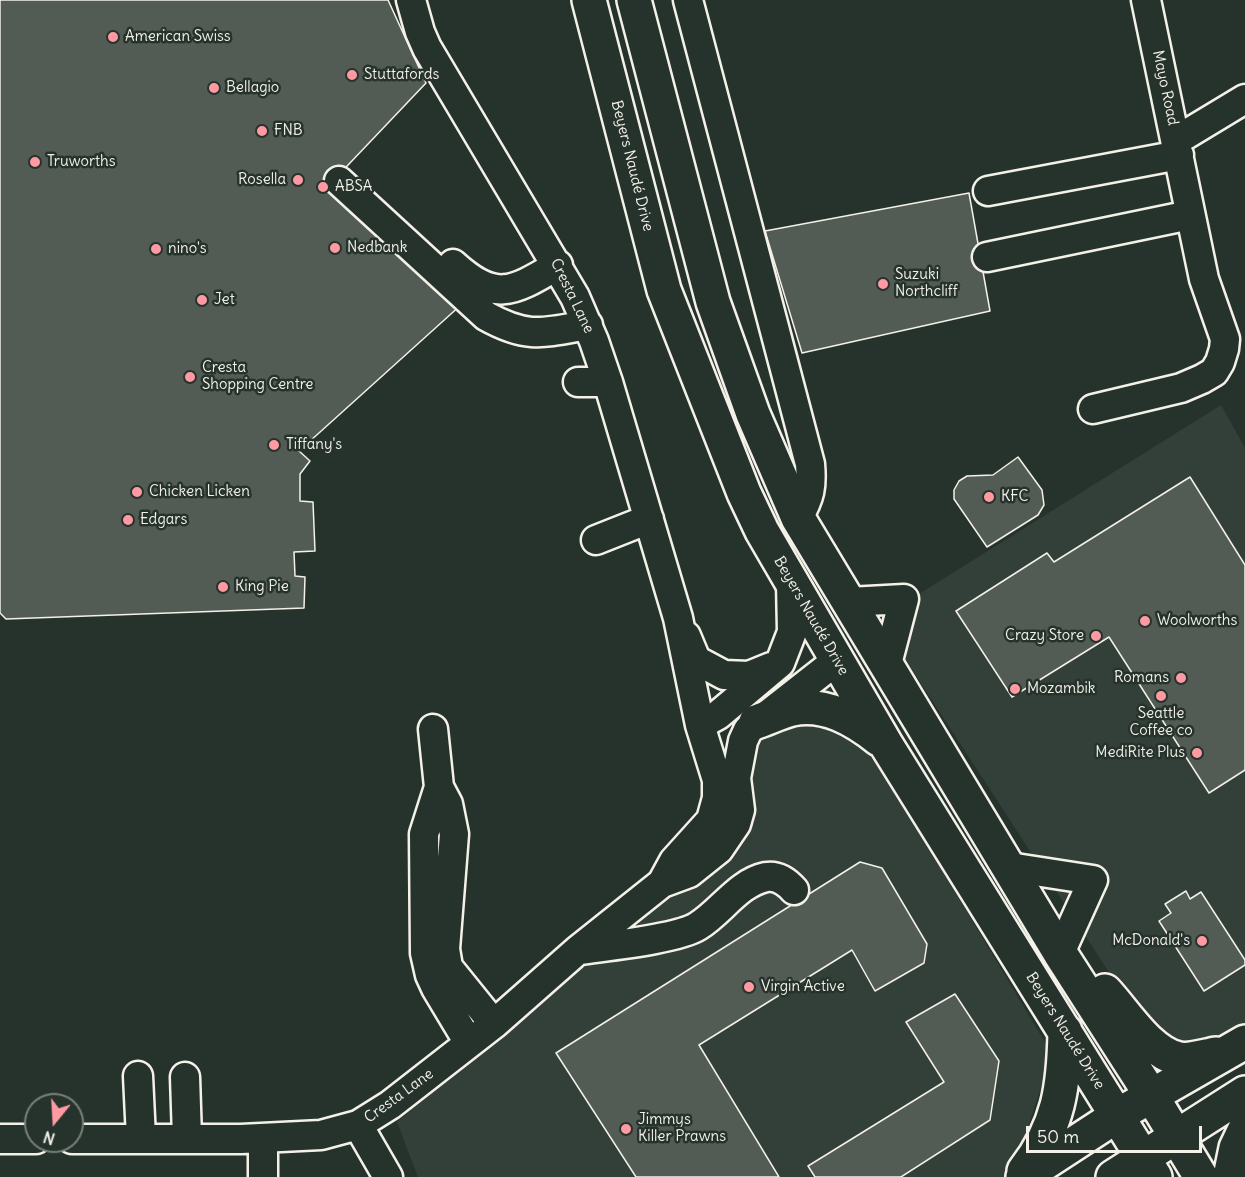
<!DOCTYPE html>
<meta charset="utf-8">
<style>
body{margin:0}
#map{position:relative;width:1245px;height:1177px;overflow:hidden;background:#26332d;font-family:Delius,sans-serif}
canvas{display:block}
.north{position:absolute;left:24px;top:1093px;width:60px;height:60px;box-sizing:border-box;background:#26332d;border:2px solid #787f78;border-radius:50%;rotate:198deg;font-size:16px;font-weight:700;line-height:24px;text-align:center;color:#f4f1e8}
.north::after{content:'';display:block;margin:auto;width:21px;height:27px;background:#ff9aa2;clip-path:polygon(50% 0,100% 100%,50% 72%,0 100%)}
.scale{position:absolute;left:1026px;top:1126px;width:176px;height:27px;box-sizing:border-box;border:3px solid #f4f1e8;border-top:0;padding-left:8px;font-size:18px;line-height:21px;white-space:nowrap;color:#f4f1e8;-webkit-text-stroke:4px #26332d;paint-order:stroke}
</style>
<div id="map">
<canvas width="1245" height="1177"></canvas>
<div class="north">N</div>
<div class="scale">50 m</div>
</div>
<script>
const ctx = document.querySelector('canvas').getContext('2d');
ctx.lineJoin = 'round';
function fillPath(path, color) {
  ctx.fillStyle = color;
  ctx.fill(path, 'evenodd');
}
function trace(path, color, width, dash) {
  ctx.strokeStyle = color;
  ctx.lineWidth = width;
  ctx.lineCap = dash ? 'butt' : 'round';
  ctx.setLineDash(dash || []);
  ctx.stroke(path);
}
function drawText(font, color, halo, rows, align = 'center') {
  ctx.font = font + ' Delius,sans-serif';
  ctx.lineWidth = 5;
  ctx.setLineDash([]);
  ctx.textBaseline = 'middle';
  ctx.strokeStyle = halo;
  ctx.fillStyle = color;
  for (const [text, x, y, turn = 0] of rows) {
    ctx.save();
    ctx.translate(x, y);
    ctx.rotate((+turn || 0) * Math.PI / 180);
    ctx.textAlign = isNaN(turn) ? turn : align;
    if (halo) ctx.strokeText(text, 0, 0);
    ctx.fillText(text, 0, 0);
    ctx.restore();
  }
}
fillPath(new Path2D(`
 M1221,405l24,43v581l-19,12 -43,4 -43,-25 -261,-401z
 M813,666l43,60 196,328 -39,119 -6,4h-589l-21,-55 341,-308 1,-92z`), '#333f39');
const building = new Path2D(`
 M0,0h388l38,83 -96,101 132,120 -163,147 11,10 -10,13v27l13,1 2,49 -21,1 1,24 10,1 -1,31 -298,11 -6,-6z
 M969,193l21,118 -188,42 -37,-122z
 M1018,457l24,33 2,15 -6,10 -51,32 -33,-48v-9l5,-9 8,-5 26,-1z
 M1190,477l55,88v205l-36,23 -100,-156 -97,60 -56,-86 91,-58 7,9z
 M860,862l22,6 45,76 -3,19 -49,28 -23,-41 -153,95 80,132h-143l-80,-124z
 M1186,891l4,8 11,-7 44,68v5l-41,26 -45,-70 12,-8 -6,-9z
 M955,994l44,67 -9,59 -89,57h-86l-7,-11 136,-84 -38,-60z`);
fillPath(building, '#525c55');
trace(building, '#f4f1e8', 1.5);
const minor = new Path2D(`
 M411,0l9,32 7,16 148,249 19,44 14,41 70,236 22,107 17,55v18l-6,22 -37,41 -12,22
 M688,0l122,464c2,23 0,33 -12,54
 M1177,140l68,-41
 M339,181l147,135c41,23 57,17 102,9
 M988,191l191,-36
 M987,257l203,-42
 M453,264c43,39 59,28 105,1
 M578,382h30
 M1093,409l88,-21 21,-9 12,-7 6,-10 4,-13 1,-10 -21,-60 -58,-279
 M596,540l53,-21
 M849,602l55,-3 -17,65
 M686,636l10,24 28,15 25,1 22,-9
 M700,725l18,-10 62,-52 12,-31 -1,-51
 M433,729l6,58 9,17 6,30 -9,115 3,18 46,57
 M439,787l-15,47 1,119 5,22 6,13 33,55
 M1009,867l84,13 -33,73
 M580,950c27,-4 98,-11 118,-24 23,-14 40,-43 68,-49 12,-2 21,5 28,13
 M138,1076l3,62
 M185,1077l2,61
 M358,1125l30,52
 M263,1138v39
 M0,1139h36
 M72,1139h169l80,-4 37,-10 32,-20 104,-81 84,-74 84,-67 27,-10 30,-24 17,-25 4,-14 -4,-32 7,-37 5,-11 88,-69`);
const major = new Path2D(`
 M589,0l75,290 80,203 18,38 125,215 268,431
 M634,0l79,302 40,112 45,104 262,435 91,142 50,82
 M756,722c12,-4 24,-10 36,-13 33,-7 63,11 87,30
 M1105,991c20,21 44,62 74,68 11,2 26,-3 37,-5
 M1024,1171c35,-45 40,-85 41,-140
 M1023,1177l95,-62 127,-73
 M1113,1177l132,-84
 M1230,1177l6,-29 9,-19`);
trace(minor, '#f4f1e8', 33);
trace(major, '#f4f1e8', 38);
trace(minor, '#26332d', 28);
trace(major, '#26332d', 33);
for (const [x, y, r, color] of [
 [113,37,6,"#ff9aa2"],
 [352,75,6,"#ff9aa2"],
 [214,88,6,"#ff9aa2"],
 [262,131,6,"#ff9aa2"],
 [35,162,6,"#ff9aa2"],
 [298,180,6,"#ff9aa2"],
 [323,187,6,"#ff9aa2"],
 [335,248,6,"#ff9aa2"],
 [156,249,6,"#ff9aa2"],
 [883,284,6,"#ff9aa2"],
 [202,300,6,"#ff9aa2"],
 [190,377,6,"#ff9aa2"],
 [274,445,6,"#ff9aa2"],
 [137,492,6,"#ff9aa2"],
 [989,497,6,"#ff9aa2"],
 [128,520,6,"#ff9aa2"],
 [223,587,6,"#ff9aa2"],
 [1145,621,6,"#ff9aa2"],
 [1096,636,6,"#ff9aa2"],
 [1181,678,6,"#ff9aa2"],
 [1015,689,6,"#ff9aa2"],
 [1161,696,6,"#ff9aa2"],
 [1197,753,6,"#ff9aa2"],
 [1202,941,6,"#ff9aa2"],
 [749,987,6,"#ff9aa2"],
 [626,1129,6,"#ff9aa2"]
]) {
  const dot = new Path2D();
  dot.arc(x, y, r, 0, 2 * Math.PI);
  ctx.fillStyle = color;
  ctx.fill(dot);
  trace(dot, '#26332d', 2);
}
drawText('15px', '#f4f1e8', '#26332d', [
 ["American Swiss",125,37],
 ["Stuttafords",364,75],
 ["Bellagio",226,88],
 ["FNB",274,131],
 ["Truworths",47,162],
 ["Rosella",286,180,"right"],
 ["ABSA",335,187],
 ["Nedbank",347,248],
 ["nino's",168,249],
 ["Suzuki",895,275],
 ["Northcliff",895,292],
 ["Jet",214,300],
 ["Cresta",202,368],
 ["Shopping Centre",202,385],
 ["Tiffany's",286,445],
 ["Chicken Licken",149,492],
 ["KFC",1001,497],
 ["Edgars",140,520],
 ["King Pie",235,587],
 ["Woolworths",1157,621],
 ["Crazy Store",1084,636,"right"],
 ["Romans",1169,678,"right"],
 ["Mozambik",1027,689],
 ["Seattle",1161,714,"center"],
 ["Coffee co",1161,731,"center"],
 ["MediRite Plus",1185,753,"right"],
 ["McDonald's",1190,941,"right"],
 ["Virgin Active",761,987],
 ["Jimmys",638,1120],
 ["Killer Prawns",638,1137]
], 'left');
drawText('15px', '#f4f1e8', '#26332d', [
 ["Mayo Road",1165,88,78],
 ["Beyers Naudé Drive",632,166,76],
 ["Cresta Lane",572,296,64],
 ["Beyers Naudé Drive",811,616,60],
 ["Beyers Naudé Drive",1065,1031,58],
 ["Cresta Lane",399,1096,-36]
]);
</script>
